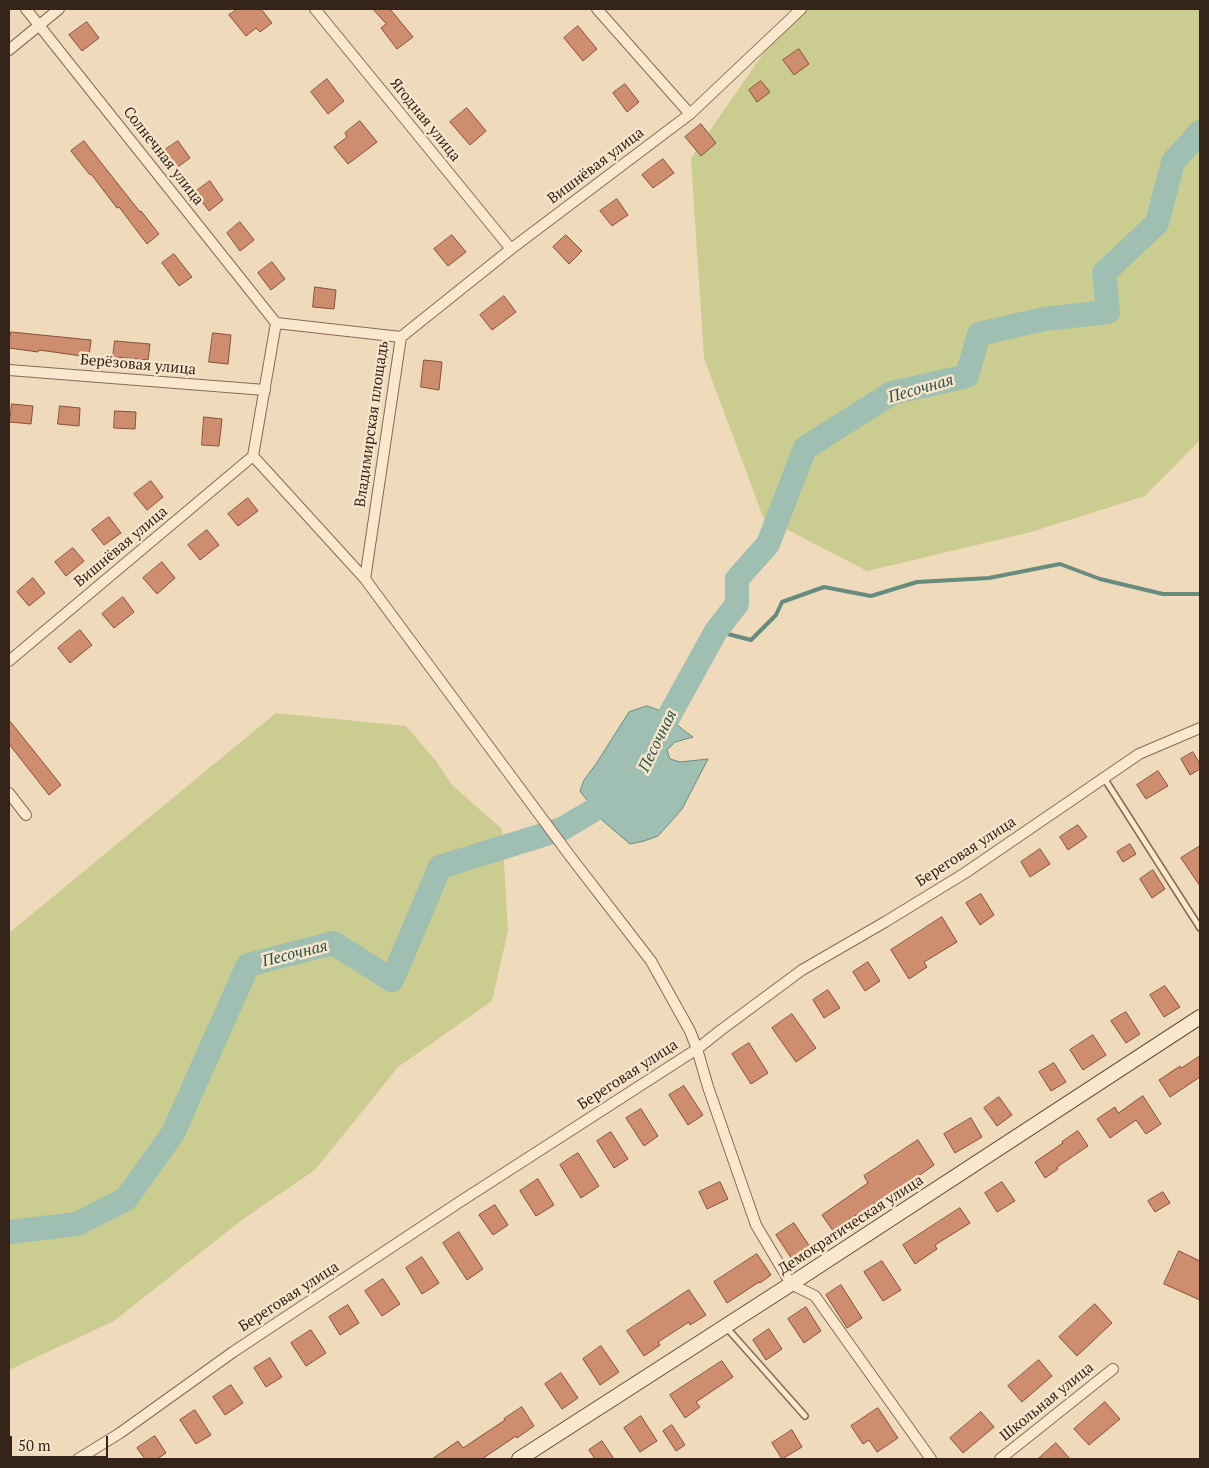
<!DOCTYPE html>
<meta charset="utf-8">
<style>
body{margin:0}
#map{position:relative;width:1209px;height:1468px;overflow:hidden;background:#efdabb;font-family:"PT Serif",serif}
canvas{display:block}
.frame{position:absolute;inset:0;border:10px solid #34241a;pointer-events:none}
.scale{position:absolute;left:10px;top:1436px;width:98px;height:22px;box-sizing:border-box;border:2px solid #34241a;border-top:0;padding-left:6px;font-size:15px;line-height:18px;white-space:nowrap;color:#34241a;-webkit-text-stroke:4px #f6e5cb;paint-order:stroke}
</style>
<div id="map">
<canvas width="1209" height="1468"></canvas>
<div class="frame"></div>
<div class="scale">50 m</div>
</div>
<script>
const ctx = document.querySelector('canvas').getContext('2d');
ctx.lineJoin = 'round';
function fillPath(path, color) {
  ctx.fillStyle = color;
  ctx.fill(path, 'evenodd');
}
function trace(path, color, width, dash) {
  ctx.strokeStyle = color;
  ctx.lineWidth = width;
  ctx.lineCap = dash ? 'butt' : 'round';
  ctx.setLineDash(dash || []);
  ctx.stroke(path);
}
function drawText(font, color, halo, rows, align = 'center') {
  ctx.font = font + ' "PT Serif",serif';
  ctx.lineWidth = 5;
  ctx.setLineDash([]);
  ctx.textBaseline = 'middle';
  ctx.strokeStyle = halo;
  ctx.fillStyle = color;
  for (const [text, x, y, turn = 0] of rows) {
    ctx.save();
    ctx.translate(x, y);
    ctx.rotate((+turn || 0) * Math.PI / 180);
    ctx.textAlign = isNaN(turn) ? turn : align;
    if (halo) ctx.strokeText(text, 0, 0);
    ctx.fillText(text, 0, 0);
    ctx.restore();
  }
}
fillPath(new Path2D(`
 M794,9h406v431l-55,56 -114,36 -164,39 -104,-54 -59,-159 -13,-200z
 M276,713l130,13 30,35 16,24 50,44 6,102 -16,70 -94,66 -83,103 -72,49 -129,102 -105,49v-437z`), '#cbcc8f');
const water = new Path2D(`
 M647,706l17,6 18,17 11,8 -18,5 -8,8 3,9 10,3 28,-3 -26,50 -24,27 -14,5 -14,3 -28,-24 -22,-29 4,-11 12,-16 33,-52z`);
fillPath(water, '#9fbfb3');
trace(water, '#678c7f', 1);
trace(new Path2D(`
 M716,631l35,9 25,-25 6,-13 42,-15 47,9 46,-14 72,-4 71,-14 40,15 63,15h37`), '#678c7f', 4);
trace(new Path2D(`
 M653,745l63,-114 21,-27v-25l31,-35 37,-96 87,-55 75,-17 12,-42 65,-15 64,-7 -4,-39 53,-50 16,-61 27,-30
 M9,1232l68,-8 49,-25 47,-66 75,-168 85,-22 59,37 48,-113 122,-38 59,-35`), '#9fbfb3', 24);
const building = new Path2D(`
 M238,9h23l11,14 -12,9 -4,-4 -10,8 -17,-21z
 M373,9h17l23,28 -16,12 -16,-21 5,-4z
 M87,22l12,16 -17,13 -13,-16z
 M578,26l19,23 -14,12 -19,-23z
 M799,49l10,15 -15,11 -11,-15z
 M327,79l17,22 -16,13 -17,-22z
 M761,81l9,11 -13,10 -8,-12z
 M625,84l14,18 -12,10 -14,-19z
 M467,108l19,23 -16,14 -20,-23z
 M360,121l17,21 -29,22 -14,-17 13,-10 -2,-4z
 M701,124l15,19 -15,13 -16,-19z
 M84,141l56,71 1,-1 18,23 -12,10 -28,-37 -2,1 -26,-34 -1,1 -19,-24z
 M178,141l12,17 -15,11 -13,-17z
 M663,159l11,14 -21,15 -11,-13z
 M210,181l13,19 -14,11 -14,-19z
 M617,199l11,16 -16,11 -12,-15z
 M240,222l14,18 -14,11 -13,-18z
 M452,235l14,17 -18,14 -14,-17z
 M566,235l16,16 -13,13 -16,-17z
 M174,254l18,23 -13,9 -17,-23z
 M272,262l13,17 -14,11 -13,-17z
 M315,287l21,3 -2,19 -21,-2z
 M504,296l12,16 -24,18 -12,-15z
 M11,332l80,8 -2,17 -50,-7 -1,2 -29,-4z
 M213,333l18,2 -3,29 -19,-2z
 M115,341l35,3 -2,16 -35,-3z
 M424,360l18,2 -3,28 -18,-3z
 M12,404l21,2 -2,18 -21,-2z
 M60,406l20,2 -1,18 -21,-2z
 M115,411l21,1 -1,17 -21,-1z
 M204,417l18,2 -3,27 -17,-1z
 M151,481l12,16 -16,13 -13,-16z
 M248,498l10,13 -20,15 -10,-12z
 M109,517l12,16 -17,12 -12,-15z
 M207,530l12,15 -19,15 -12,-15z
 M73,548l11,13 -18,15 -11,-14z
 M162,562l13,16 -18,16 -14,-16z
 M33,578l12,15 -16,13 -12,-14z
 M123,597l11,15 -20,16 -12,-14z
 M80,630l12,15 -22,18 -12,-15z
 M9,720l52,65 -12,10 -40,-51z
 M1193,752l7,12v5l-10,6 -9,-16z
 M1158,771l10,15 -22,13 -9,-14z
 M1078,825l9,12 -19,13 -8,-13z
 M1130,844l6,10 -13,8 -6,-10z
 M1200,846v40l-19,-28z
 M1040,849l10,15 -20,13 -9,-15z
 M1153,870l12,19 -13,9 -12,-19z
 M981,894l13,21 -14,10 -14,-22z
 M942,917l15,25 -33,20 3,5 -18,12 -18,-29z
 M868,962l12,19 -15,10 -12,-19z
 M1165,986l15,21 -16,10 -14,-22z
 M828,990l12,18 -16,10 -11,-18z
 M1126,1012l14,22 -14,9 -15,-22z
 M792,1014l24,34 -20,14 -24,-34z
 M1093,1035l13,20 -23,15 -13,-20z
 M749,1043l19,30 -17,11 -19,-30z
 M1200,1056v21l-30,20 -11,-17 21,-14 1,2z
 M1054,1063l12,19 -15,9 -12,-19z
 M684,1086l19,29 -15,10 -19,-30z
 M1143,1096l18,28 -15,10 -10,-14 -26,18 -13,-19 18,-12 3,6z
 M999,1097l13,18 -15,11 -13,-18z
 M641,1109l17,27 -14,10 -18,-28z
 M971,1118l11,19 -27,16 -11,-19z
 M1078,1131l10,15 -31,21 1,2 -13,9 -10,-16 28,-19 -1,-1z
 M611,1132l17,27 -14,9 -17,-27z
 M918,1140l16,25 -53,37 -1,-1 -32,19 1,2 -15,10 -12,-17 46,-32 -4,-7z
 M578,1153l21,33 -18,12 -21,-33z
 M538,1179l16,26 -18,11 -16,-25z
 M720,1182l8,17 -21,10 -8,-17z
 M1002,1182l13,19 -18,11 -12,-19z
 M1163,1192l7,11 -15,9 -7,-11z
 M495,1205l13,20 -15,10 -14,-20z
 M960,1208l10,15 -35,22 2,4 -22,15 -12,-19z
 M794,1223l16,24 -18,12 -16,-24z
 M459,1232l24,37 -16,11 -24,-37z
 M1179,1251l21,10v39l-36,-16z
 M757,1254l14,21 -11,8 -1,-1 -32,21 -13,-21z
 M422,1257l17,26 -17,11 -16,-26z
 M882,1261l19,29 -18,11 -19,-29z
 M383,1279l17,25 -18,12 -17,-25z
 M841,1285l21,33 -15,10 -21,-33z
 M689,1290l17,25 -16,10 -1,-3 -31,20 2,3 -16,11 -17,-25z
 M1095,1304l17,19 -35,33 -18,-19z
 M348,1305l11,18 -19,12 -11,-18z
 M806,1307l15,24 -17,12 -16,-24z
 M769,1329l13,20 -16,11 -13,-20z
 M311,1330l15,23 -20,13 -15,-23z
 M601,1346l18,26 -19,13 -17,-26z
 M270,1358l12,19 -16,10 -12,-19z
 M1039,1360l13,16 -30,26 -14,-16z
 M722,1361l11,16 -37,25 4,5 -15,11 -15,-23z
 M561,1373l17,25 -16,11 -17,-25z
 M231,1385l12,18 -18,12 -12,-18z
 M1105,1402l15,17 -31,26 -15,-16z
 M522,1407l12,19 -17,12 -1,-2 -34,23h-50l26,-18 5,7 42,-28 -1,-1z
 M878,1408l20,30 -21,14 -8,-12 -6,4 -12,-18z
 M195,1410l16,25 -15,9 -16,-24z
 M981,1412l13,15 -31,26 -13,-15z
 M641,1416l16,25 -17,11 -16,-24z
 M672,1425l13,20 -9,6 -13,-20z
 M792,1430l10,17 -20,12 -10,-16z
 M155,1436l11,17 -9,6h-12l-8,-11z
 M602,1441l12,18h-19l-6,-9z
 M1056,1443l14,16h-32z`);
fillPath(building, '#ce8d6f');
trace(building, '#86503a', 1);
const lane = new Path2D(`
 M1104,778l96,150
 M726,1327l79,89`);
const street = new Path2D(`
 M26,9l250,314
 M315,9l196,240
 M597,9l93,105
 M9,50l50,-41
 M276,323l125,14
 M401,337l110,-88 179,-135 111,-105
 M9,370l256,20
 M253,456l112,123 205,277 81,105 39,70 7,18 11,38 48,138 35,59 24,12 116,163
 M253,456l23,-133
 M365,579l36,-242
 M9,661l244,-205
 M9,793l17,22
 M78,1459l42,-26 113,-81 225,-149 239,-154 24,-19 81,-60 83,-48 80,-49 174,-119 61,-26
 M1000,1459l113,-90`);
const secondary = new Path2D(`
 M519,1459l272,-175 409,-267`);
trace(lane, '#866a55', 8);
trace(street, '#866a55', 12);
trace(secondary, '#674b38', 16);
trace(lane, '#fae8ce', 5);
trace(street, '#fae8ce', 10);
trace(secondary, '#fae8ce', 14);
drawText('15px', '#34241a', '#f6e5cb', [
 ["Ягодная улица",425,120,51],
 ["Солнечная улица",163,156,52],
 ["Вишнёвая улица",596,166,-37],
 ["Берёзовая улица",138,365,5],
 ["Владимирская площадь",372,424,-82],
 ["Вишнёвая улица",121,547,-40],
 ["Береговая улица",966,852,-33],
 ["Береговая улица",628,1075,-33],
 ["Демократическая улица",851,1225,-33],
 ["Береговая улица",289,1297,-33],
 ["Школьная улица",1047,1402,-39]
]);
drawText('italic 16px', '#29554e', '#f6e5cb', [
 ["Песочная",921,389,-16],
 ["Песочная",658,741,-64],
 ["Песочная",295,954,-14]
]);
</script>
